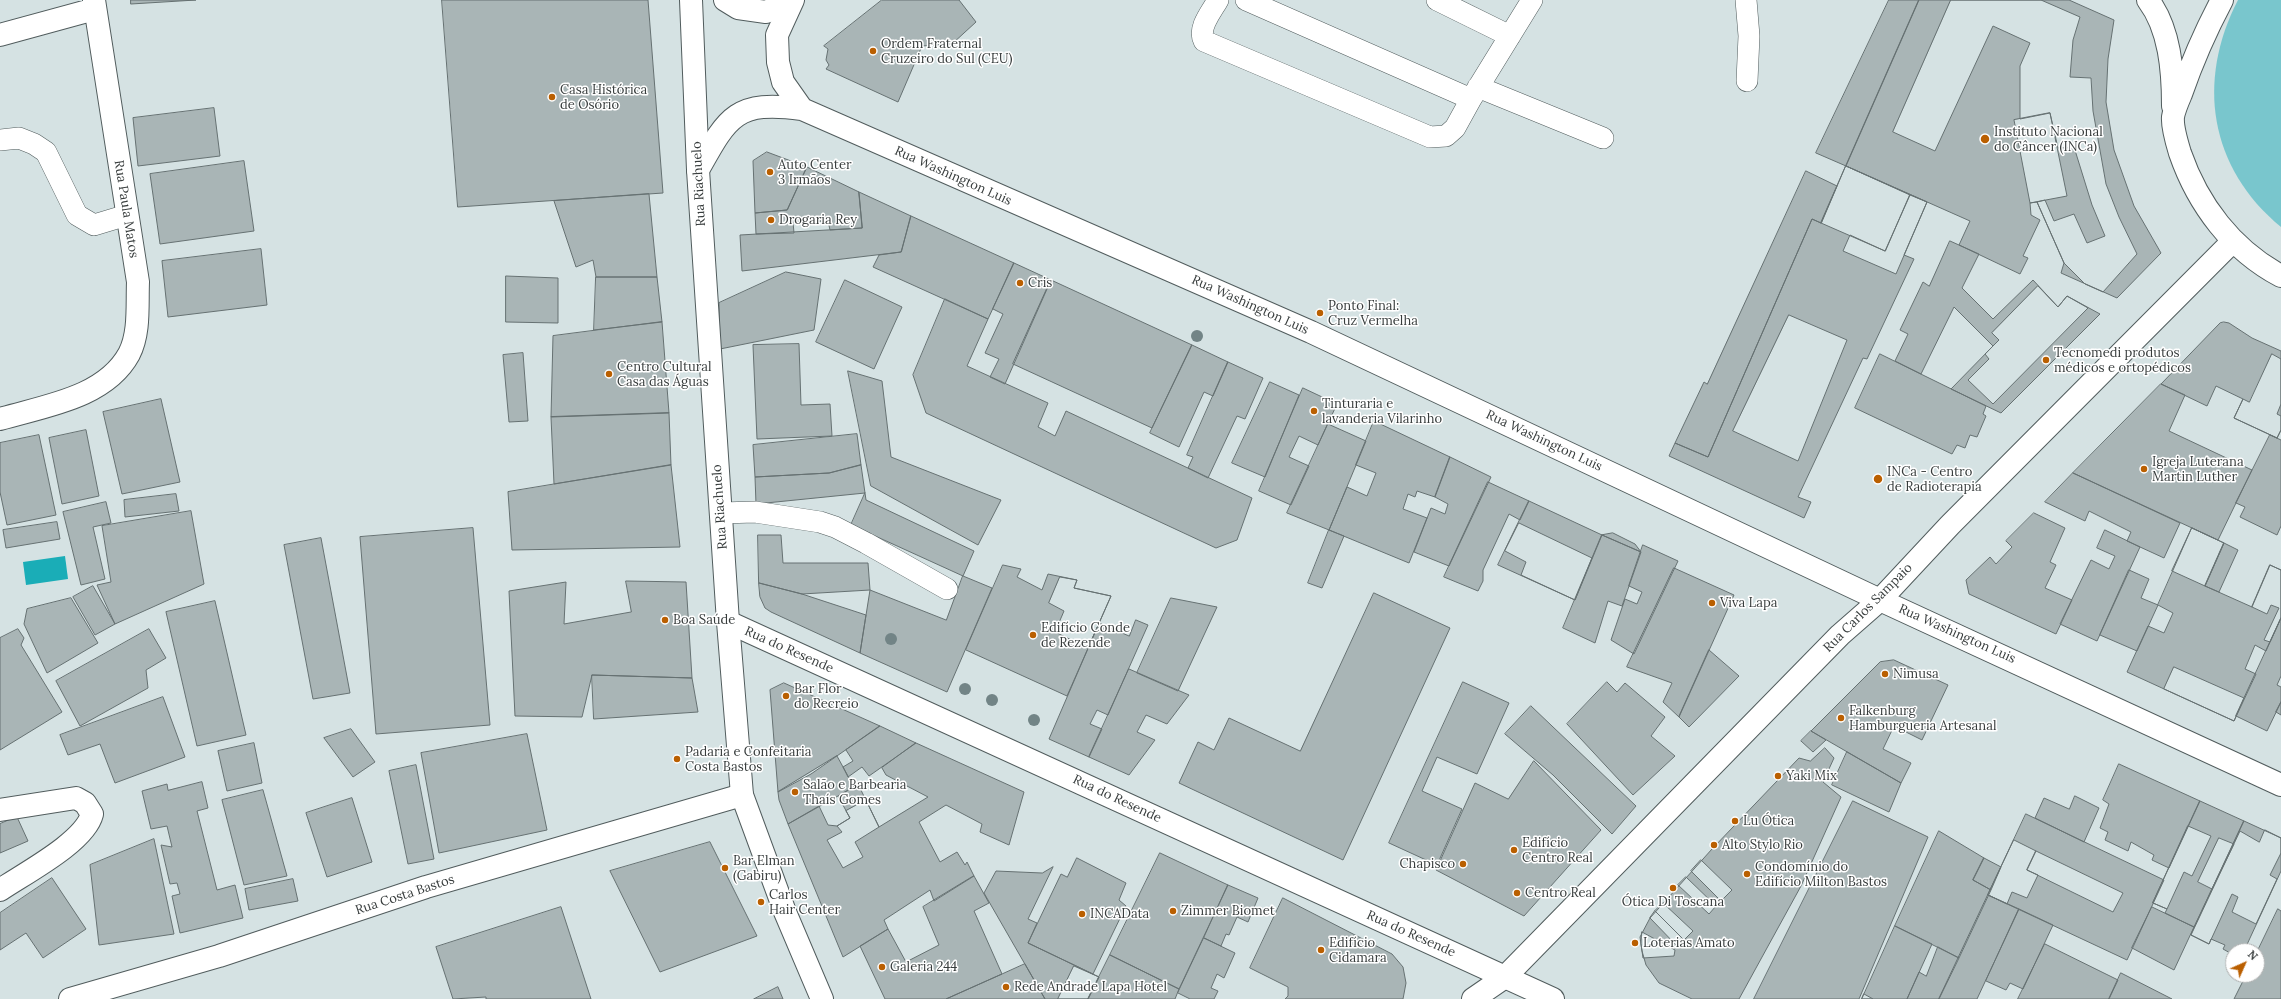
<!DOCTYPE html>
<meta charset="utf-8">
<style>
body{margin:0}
#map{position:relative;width:2281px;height:999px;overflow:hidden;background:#d5e2e3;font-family:Lora,serif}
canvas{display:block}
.north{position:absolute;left:2225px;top:943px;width:40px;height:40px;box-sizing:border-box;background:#fff;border:1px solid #afb1b1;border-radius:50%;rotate:45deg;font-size:11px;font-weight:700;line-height:16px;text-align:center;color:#373c3c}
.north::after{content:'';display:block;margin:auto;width:14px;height:18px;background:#ba5f00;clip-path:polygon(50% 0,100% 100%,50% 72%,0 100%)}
</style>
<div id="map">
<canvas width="2281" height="999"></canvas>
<div class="north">N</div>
</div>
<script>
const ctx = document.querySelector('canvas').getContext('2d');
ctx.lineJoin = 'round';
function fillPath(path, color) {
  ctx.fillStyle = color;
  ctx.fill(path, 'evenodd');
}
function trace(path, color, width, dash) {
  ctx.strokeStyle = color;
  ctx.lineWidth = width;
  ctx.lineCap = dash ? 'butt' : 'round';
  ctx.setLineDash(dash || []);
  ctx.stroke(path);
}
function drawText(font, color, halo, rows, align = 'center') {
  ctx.font = font + ' Lora,serif';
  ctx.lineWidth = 3;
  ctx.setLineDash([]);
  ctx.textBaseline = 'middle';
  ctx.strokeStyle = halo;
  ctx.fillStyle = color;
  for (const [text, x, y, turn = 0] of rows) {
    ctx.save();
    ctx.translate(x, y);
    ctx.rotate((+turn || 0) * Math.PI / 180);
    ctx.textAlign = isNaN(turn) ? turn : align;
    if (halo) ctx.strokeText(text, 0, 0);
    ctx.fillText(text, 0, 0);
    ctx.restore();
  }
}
fillPath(new Path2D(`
 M2238,0h43v227c-72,-59 -85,-146 -43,-227z`), '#79c6cd');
fillPath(new Path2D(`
 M65,556l3,23 -42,6 -3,-23z`), '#1aadb7');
const building = new Path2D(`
 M131,0h65l-65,4z
 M442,0h206l15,193 -205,14z
 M882,0h77l17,22 -24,22 -30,2 -24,56 -72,-33 3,-4 -3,-5 2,-11 -4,-3z
 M1889,0h30l-73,166 -30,-13z
 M1919,0h150l45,20 -6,39 -2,43 8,48 20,56 27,47 -44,45 -56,-25 3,-10 -27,-61 -7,1 1,12 9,5 -17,36 5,2 -8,16 -61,-29 11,-24 -124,-55z
 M1951,0h90l39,17 -7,23 -3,37 21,1 2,33 13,73 13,33 18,37 -34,38 -18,-8 -21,-21 -27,-61 8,-2 9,21 20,-7 13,29 18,-7 -13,-31 -18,-58 -16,1 -8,-35 -30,6v-53l10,-23 -37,-17 -58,125 -42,-19z
 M214,108l6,48 -82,10 -5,-48z
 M2050,113l17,83 -37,7 -16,-83z
 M767,152l40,15 -20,43 -32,3 -2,-52z
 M244,161l10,70 -94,13 -10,-70z
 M1846,166l81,36 -23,53 10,4 -47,100 -4,-1 -65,139 13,5 -7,16 -135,-62 6,-13 33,14 104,-238 9,4z
 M1846,166l64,29 -25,56 -64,-28z
 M807,167l52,25 3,36 -32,2 -2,-9 -35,1 1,11 -38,1 -1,-21 32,-3z
 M1806,171l31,15 -16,37 -9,-4 -104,238 -33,-14 29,-61 3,2z
 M859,192l52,24 -10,36 -159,19 -2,-36 122,-7z
 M649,194l8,83h-61l-3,-17 -17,7 -22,-66z
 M1910,195l17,7 -31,72 -53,-23 7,-16 35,16z
 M911,216l103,47 -26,56 -115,-52 6,-12 22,-3z
 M1950,241l29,13 -17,34 31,31 40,-39 25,27 9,-11 33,18 -99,99 -50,-24 42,-43 -39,-39 -33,67 -26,-13 13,-27 -8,-4 23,-48 6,4z
 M261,249l6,56 -99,12 -6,-56z
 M1014,263l37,17 -46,104 -15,-7 9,-18 -14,-6 18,-39 -10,-5z
 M786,272l35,7 -7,51 -94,19 -1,-46z
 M506,276l52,2v45l-52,-1z
 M596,277h61l5,45 -68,8z
 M845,280l57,27 -28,62 -58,-27z
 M1051,280l141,65 -40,83 -139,-64z
 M2038,286l20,21 9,-11 21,12 -95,96 -25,-24 21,-21 -4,-5 14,-14 -7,-7z
 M945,299l43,20 -21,47 81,37 -10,24 17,9 11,-25 186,87 -15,42 -21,8 -290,-135 -13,-38z
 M1789,315l58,25 -49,121 -65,-30z
 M662,322l7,91 -118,4 2,-81z
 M2224,322l5,1 23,15 29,13v79l-4,8 -43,-20 9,-19 -27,-13 -9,20 -46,-22 59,-61z
 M799,344l2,61 29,-1 2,32 -75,3 -4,-94z
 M1192,345l36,17 -15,34 -9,-4 -25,55 -29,-14z
 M523,353l5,68 -19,1 -6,-67z
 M1880,354l106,52 -3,8 3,2 -9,21 -7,-2 -5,13 -8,-3 -5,9 -97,-46z
 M2272,354l9,5v45l-4,10 4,2v14l-4,8 -43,-20 9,-19 6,3z
 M1228,362l35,16 -18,41 -8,-3 -29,62 -20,-10 5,-11 -6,-2z
 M848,371l34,10 9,76 110,43 -23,45 -107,-59z
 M1270,382l29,13 -34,82 -33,-14z
 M2161,384l24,11 -16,36 83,39 -34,70 -145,-67z
 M1303,388l34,16 -19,41 -19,-9 -10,21 20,9 -18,39 -32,-14z
 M161,399l19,83 -58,12 -19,-82z
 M669,413l2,52 -117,19 -3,-67z
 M1374,421l76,36 -15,40 -18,-6 -2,6 -7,-3 -5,15 24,9 -18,45 -80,-33 18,-43 20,9 9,-23 -20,-8z
 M1328,424l38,17 -37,89 -42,-17z
 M86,430l13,66 -37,8 -13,-66z
 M857,434l4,31 -32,8 -74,4 -2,-32z
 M39,435l17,80 -49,10 -7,-33v-49z
 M2270,435l11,5v86l-4,9 -37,-18 5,-10 -9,-4z
 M1450,457l41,20 -42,89 -35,-14 17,-44 14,6 3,-10 -13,-7z
 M671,465l9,82 -168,3 -4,-58z
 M861,465l4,28 -109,11 -1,-27 74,-4z
 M2073,473l107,50 -16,35 -37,-17 4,-9 -42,-21 -4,10 -40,-19z
 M1488,482l41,19 -9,19 -11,-6 -26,56v11l-5,10 -34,-14z
 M865,493l1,7 108,51 -11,25 -112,-51z
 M176,494l3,17 -54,6 -1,-17z
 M1529,501l73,34 -27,65 -77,-35z
 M106,502l5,21 -18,4 12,52 -24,6 -18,-73z
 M191,511l13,73 -89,40 -18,-39 14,-3 -9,-56z
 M2034,513l31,15 -15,34 6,3 -11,23 27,12 -16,34 -87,-40 -3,-14 24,-23 6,7 16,-17 -6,-6z
 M57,522l3,17 -54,9 -3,-18z
 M1519,523l73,35 -17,42 -54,-25 5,-13 -21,-11z
 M473,528l17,197 -114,9 -16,-197z
 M2192,528l32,15 -19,43 47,21 18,-42 11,5v48l-15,33 -11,-6 -10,24 11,5 -22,47 -107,-49 21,-46 16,7 9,-20 -15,-8z
 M2192,528l32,15 -19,43 -33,-15z
 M1329,530l15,6 -22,52 -14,-5z
 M2105,530l35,17 -43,94 -37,-17 31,-64 18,9 6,-13 -18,-8z
 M1613,533l22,11 6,8 -39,-17z
 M758,535h23l2,28h85l2,27 -68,4 -43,-11z
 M1602,535l39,17 -19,54 -14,-5 -13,42 -32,-15z
 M321,538l29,155 -37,6 -29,-154z
 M2224,543l14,7 -19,42 -14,-6z
 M1643,545l35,16 -44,93 -23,-14 14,-41 12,5 5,-12 -13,-6z
 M1003,565l18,4 -4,8 25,13 6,-16 29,6 -3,8 37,8 -44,100 -101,-46z
 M2270,565l11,5v48l-11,24 -6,-2 15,-32 -8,-3 -4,9 -15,-7z
 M1674,568l60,27 -55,122 -16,-15 9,-19 -45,-16z
 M2129,570l20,9 -8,19 17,7 -21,46 -37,-16z
 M963,576l29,12 -45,104 -87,-39 10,-63 76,30z
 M1060,577l17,3 -3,8 37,8 -23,52 -33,-16 9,-21 -15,-8z
 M626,581l60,1 6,96 -100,-3 -10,42 -67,-1 -6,-125 57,-9 -2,42 67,-12z
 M759,583l43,11 64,21 -6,38 -89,-41 -6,-4 -5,-11z
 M93,586l22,38 -20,11 -22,-38z
 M1374,593l76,35 -107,232 -164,-77 19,-41 16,8 15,-32 71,33z
 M71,598l27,45 -51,30 -23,-49 3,-15z
 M1171,598l46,9 -39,84 -41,-18z
 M215,601l31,134 -49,11 -31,-134z
 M2281,618v58l-4,9 4,2v15l-14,29 -31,-15z
 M1136,620l12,5 -40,90 -11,-5 -7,14 12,5 -13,28 -40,-18 50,-116 30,13z
 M18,629l6,9 -3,7 41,67 -62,38v-112z
 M149,629l17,29 -20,12 2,18 -68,38 -24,-45z
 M1709,650l30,26 -50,51 -10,-10z
 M1894,660l54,25 -26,55 -28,-14 -11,23 28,14 -10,20 -90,-52 69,-69z
 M2174,667l70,31 -10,23 -70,-32z
 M1129,669l60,26 -22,29 -21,-9 -9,17 18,8 -26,35 -40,-18z
 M592,675l100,3 6,34 -104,7z
 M1463,682l46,21 -32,71 -40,-17 -15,34 40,18 -25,56 -48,-22z
 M1607,682l10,10 8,-9 40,34 -14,19 24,20 -42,39 -66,-71z
 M784,683l96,43 -69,48 -33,18 -8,-102z
 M163,697l22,60 -70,26 -15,-39 -32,11 -8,-20z
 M2281,702v13l-5,-3z
 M1531,706l105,100 -24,28 -59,-59 -48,-41z
 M880,726l36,17 -47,33 -7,-9 -14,10 -5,-10 10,-6 -7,-11z
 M351,729l24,33 -22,15 -29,-39z
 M1811,731l15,9 -13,12 -12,-11z
 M527,734l20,96 -108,23 -18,-100z
 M254,743l8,40 -35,8 -9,-40z
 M916,743l108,49 -15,53 -29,-13 2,-8 -36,-19 -27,17 21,40 17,-10 8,13 2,-3 7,14 -40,25 -4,-11 -46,30 4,9 -45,28 -55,-133 31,-18 9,19 9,1 13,-8 -12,-22 20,-12 21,43 49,-30 -42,-22 -4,-7z
 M1825,748l9,10 -11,24 18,15 -40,89 -62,113h-47l-33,-16 -13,-18 -4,-14 -2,-14 10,-19 62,-69 87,-91 11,3z
 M1847,752l54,31 -12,29 -57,-27z
 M837,756l17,31 -66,37 -9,-24 -1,-8z
 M1534,761l67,69 -77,86 -88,-46 39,-87 33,16z
 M2119,764l81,37 -31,67 -17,-8 2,-5 -23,-13 -3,9 -23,-11 3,-8 -8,-4 9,-24 -6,-4z
 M416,765l18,94 -26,5 -19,-93z
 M202,782l6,26 -11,3 20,79 18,-5 8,33 -63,15 -8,-37 8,-2 -3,-11 -7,1 -9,-39 11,2 -5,-21 -16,3 -9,-38 25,-7 1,6z
 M263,790l24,86 -43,9 -22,-85z
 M2075,796l24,12 -15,34 -49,-24 9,-20 25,11z
 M352,798l20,64 -45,15 -21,-64z
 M866,800l13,27 -24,15 8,15 -20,11 -16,-28 15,-8 -5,-6 13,-8 -4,-7z
 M1853,801l75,36 -69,162h-105z
 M2200,801l44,20 -50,106 -29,-14 2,-4 -14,-6z
 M2026,814l138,66 -37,80 -139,-65z
 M17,817l11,24 -28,12v-29z
 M2244,821l37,17v33l-37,80h-11v8l-3,-1 2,-4 -9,-5 2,-4 -14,-6 -2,5 -18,-9z
 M2188,826l23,10 -19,40 -8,-4 -17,37 -14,-6z
 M2265,830l16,8v15l-11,22 7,4 -21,45 -24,-12 6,-15 -6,-3 -23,50 -18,-9 49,-104 19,11z
 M1939,831l45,27 -11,22 18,10 -32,68 -64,-32z
 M2219,838l15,6 -22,45 -14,-7z
 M154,839l20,95 -75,11 -9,-80z
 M2014,840l22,11 -9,19 11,5 -11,23 -15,-6 -5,12 -19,-9z
 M710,842l47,94 -97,36 -50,-101z
 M2036,851l87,42 -10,19 -86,-42z
 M1160,853l68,32 -49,104 -69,-34z
 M1077,858l49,25 -7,17 7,6 -33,68 -65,-31 33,-69 6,3z
 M1984,858l17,9 -10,23 -18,-10z
 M1701,860l31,30 -11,11 -30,-30z
 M1053,867l-25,52 9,4 -9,20 71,34 -11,22h-43l-61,-106 12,-22 46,2z
 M974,876l15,27 -15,8 28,63 -56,25h-61l-25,-53 28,-17 18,33 33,-17 -16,-38z
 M1686,877l30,29 -7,8 -31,-29z
 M52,878l34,51 -43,29 -17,-25 -26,17v-37z
 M293,879l5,22 -49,9 -4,-21z
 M1228,885l30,13 -10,24 -11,-5 -8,18 -3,-1 -5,12 -17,-8z
 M1988,895l31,14 -42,90h-38z
 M1283,898l109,56 11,13 3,16 -3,16h-118l3,-3v-9l-38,-19z
 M1663,903l30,28 -9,9 -29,-29z
 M561,907l30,92h-105v-2l-33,2 -17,-52z
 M2152,907l42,20 -20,43 -42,-22z
 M2019,909l34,16 -30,64 -13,-6 -4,7 -20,-9z
 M2278,909l3,2v88h-47l12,-24h11v-23z
 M1655,911l29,29 -6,7 -28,-29z
 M1895,926l37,18 -25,55h-45z
 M1642,932l33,18 -1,6 -31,2 -2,-14z
 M1204,938l31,15 -11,25 -7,-4 -6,14 7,3 -4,8h-24l-12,-6z
 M2045,944l73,36 -9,19h-91z
 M1938,947l21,11 -20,41h-32l12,-27 7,4z
 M1110,955l69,34 -4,10h-87z
 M1025,964l20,35h-99l56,-25z
 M1074,966l25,11 -11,22h-30z
 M2121,973l51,26h-63z
 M778,987l5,12h-29z
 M1864,994l9,5h-11z`);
fillPath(building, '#a9b5b6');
trace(building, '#667172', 1);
const lane = new Path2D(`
 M1218,0c-6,11 -21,28 -14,41l226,96 16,-1 9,-8 16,-29 61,-99
 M1246,0l225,99
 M1437,0l73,36
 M1746,0l3,36 -2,45
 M1478,87l125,51
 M0,140l19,-2 15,6 12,8 31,63 17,10 33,-10
 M721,513l34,-1 65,10 15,5 31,16 81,46`);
const street = new Path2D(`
 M793,0l-16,35 1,27 5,20 19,27
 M0,35l95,-26
 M698,170c30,-54 38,-70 104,-61l509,223 569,268 401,185
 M0,419c44,-13 105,-21 129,-65 11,-21 8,-49 9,-72l-44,-282
 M728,622l825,377
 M0,810l76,-12 9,5 7,11c-7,28 -67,59 -92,76
 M70,999l149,-43 207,-69 316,-92`);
const secondary = new Path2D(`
 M691,0l7,170 30,452 14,173 43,117 37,87
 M725,0l13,8 28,4 26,-12
 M2148,0c22,29 25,71 25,106
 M2222,0c-16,30 -30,62 -41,94 -3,7 -7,16 -8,23 -1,10 4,26 7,36 18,52 52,97 101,123
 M1473,999l32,-22 335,-342 40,-35 70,-75 283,-284`);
trace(lane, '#515c5d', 22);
trace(street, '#515c5d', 24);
trace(secondary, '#515c5d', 24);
trace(lane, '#fff', 21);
trace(street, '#fff', 22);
trace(secondary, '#fff', 22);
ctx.fillStyle = '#728486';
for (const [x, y] of [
 [1197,336],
 [891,639],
 [965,689],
 [992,700],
 [1034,720]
]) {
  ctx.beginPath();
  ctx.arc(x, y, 6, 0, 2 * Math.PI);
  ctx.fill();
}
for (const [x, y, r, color] of [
 [873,51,4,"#ba5f00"],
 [552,97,4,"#ba5f00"],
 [1985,139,5,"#ba5f00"],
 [770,172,4,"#ba5f00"],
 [771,220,4,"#ba5f00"],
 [1020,283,4,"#ba5f00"],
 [1320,313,4,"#ba5f00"],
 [2046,360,4,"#ba5f00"],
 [609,374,4,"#ba5f00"],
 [1314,411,4,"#ba5f00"],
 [2144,469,4,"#ba5f00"],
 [1878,479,5,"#ba5f00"],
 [1712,603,4,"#ba5f00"],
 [665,620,4,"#ba5f00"],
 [1033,635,4,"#ba5f00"],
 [1885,674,4,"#ba5f00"],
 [786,696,4,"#ba5f00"],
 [1841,718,4,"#ba5f00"],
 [677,759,4,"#ba5f00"],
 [1778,776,4,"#ba5f00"],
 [795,792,4,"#ba5f00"],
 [1735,821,4,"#ba5f00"],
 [1714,845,4,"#ba5f00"],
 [1514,850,4,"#ba5f00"],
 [1463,864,4,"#ba5f00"],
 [725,868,4,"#ba5f00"],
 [1747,874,4,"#ba5f00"],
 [1673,888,4,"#ba5f00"],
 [1517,893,4,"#ba5f00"],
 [761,902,4,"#ba5f00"],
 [1173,911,4,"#ba5f00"],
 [1082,914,4,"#ba5f00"],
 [1635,943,4,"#ba5f00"],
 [1321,950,4,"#ba5f00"],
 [882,967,4,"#ba5f00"],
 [1006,987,4,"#ba5f00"]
]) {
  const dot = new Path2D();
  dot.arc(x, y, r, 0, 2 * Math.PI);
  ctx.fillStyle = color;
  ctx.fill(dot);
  trace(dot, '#fff', 1.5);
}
drawText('13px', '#373c3c', '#fff', [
 ["Ordem Fraternal",881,44],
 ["Cruzeiro do Sul (CEU)",881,59],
 ["Casa Histórica",560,90],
 ["de Osório",560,105],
 ["Instituto Nacional",1994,132],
 ["do Câncer (INCa)",1994,147],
 ["Auto Center",778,165],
 ["3 Irmãos",778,180],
 ["Drogaria Rey",779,220],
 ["Cris",1028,283],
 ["Ponto Final:",1328,306],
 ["Cruz Vermelha",1328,321],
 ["Tecnomedi produtos",2054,353],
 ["médicos e ortopédicos",2054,368],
 ["Centro Cultural",617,367],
 ["Casa das Águas",617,382],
 ["Tinturaria e",1322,404],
 ["lavanderia Vilarinho",1322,419],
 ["Igreja Luterana",2152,462],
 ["Martin Luther",2152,477],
 ["INCa - Centro",1887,472],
 ["de Radioterapia",1887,487],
 ["Viva Lapa",1720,603],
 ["Boa Saúde",673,620],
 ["Edifício Conde",1041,628],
 ["de Rezende",1041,643],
 ["Nimusa",1893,674],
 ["Bar Flor",794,689],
 ["do Recreio",794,704],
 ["Falkenburg",1849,711],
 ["Hamburgueria Artesanal",1849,726],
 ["Padaria e Confeitaria",685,752],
 ["Costa Bastos",685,767],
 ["Yaki Mix",1786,776],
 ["Salão e Barbearia",803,785],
 ["Thaís Gomes",803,800],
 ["Lu Ótica",1743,821],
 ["Edifício",1522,843],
 ["Centro Real",1522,858],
 ["Alto Stylo Rio",1722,845],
 ["Bar Elman",733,861],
 ["(Gabiru)",733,876],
 ["Chapisco",1455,864,"right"],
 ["Condomínio do",1755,867],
 ["Edifício Milton Bastos",1755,882],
 ["Centro Real",1525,893],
 ["Carlos",769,895],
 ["Hair Center",769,910],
 ["Ótica Di Toscana",1673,902,"center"],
 ["Zimmer Biomet",1181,911],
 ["INCAData",1090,914],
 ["Edifício",1329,943],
 ["Cidamara",1329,958],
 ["Loterias Amato",1643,943],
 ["Galeria 244",890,967],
 ["Rede Andrade Lapa Hotel",1014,987]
], 'left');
drawText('13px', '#373c3c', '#fff', [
 ["Rua Washington Luis",953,176,24],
 ["Rua Riachuelo",699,184,-93],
 ["Rua Paula Matos",126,209,81],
 ["Rua Washington Luis",1250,305,24],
 ["Rua Washington Luis",1544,441,25],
 ["Rua Riachuelo",720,507,-94],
 ["Rua Carlos Sampaio",1868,608,-45],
 ["Rua Washington Luis",1957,634,24],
 ["Rua do Resende",789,650,24],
 ["Rua do Resende",1117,799,25],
 ["Rua Costa Bastos",405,895,-18],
 ["Rua do Resende",1411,934,24]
]);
</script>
